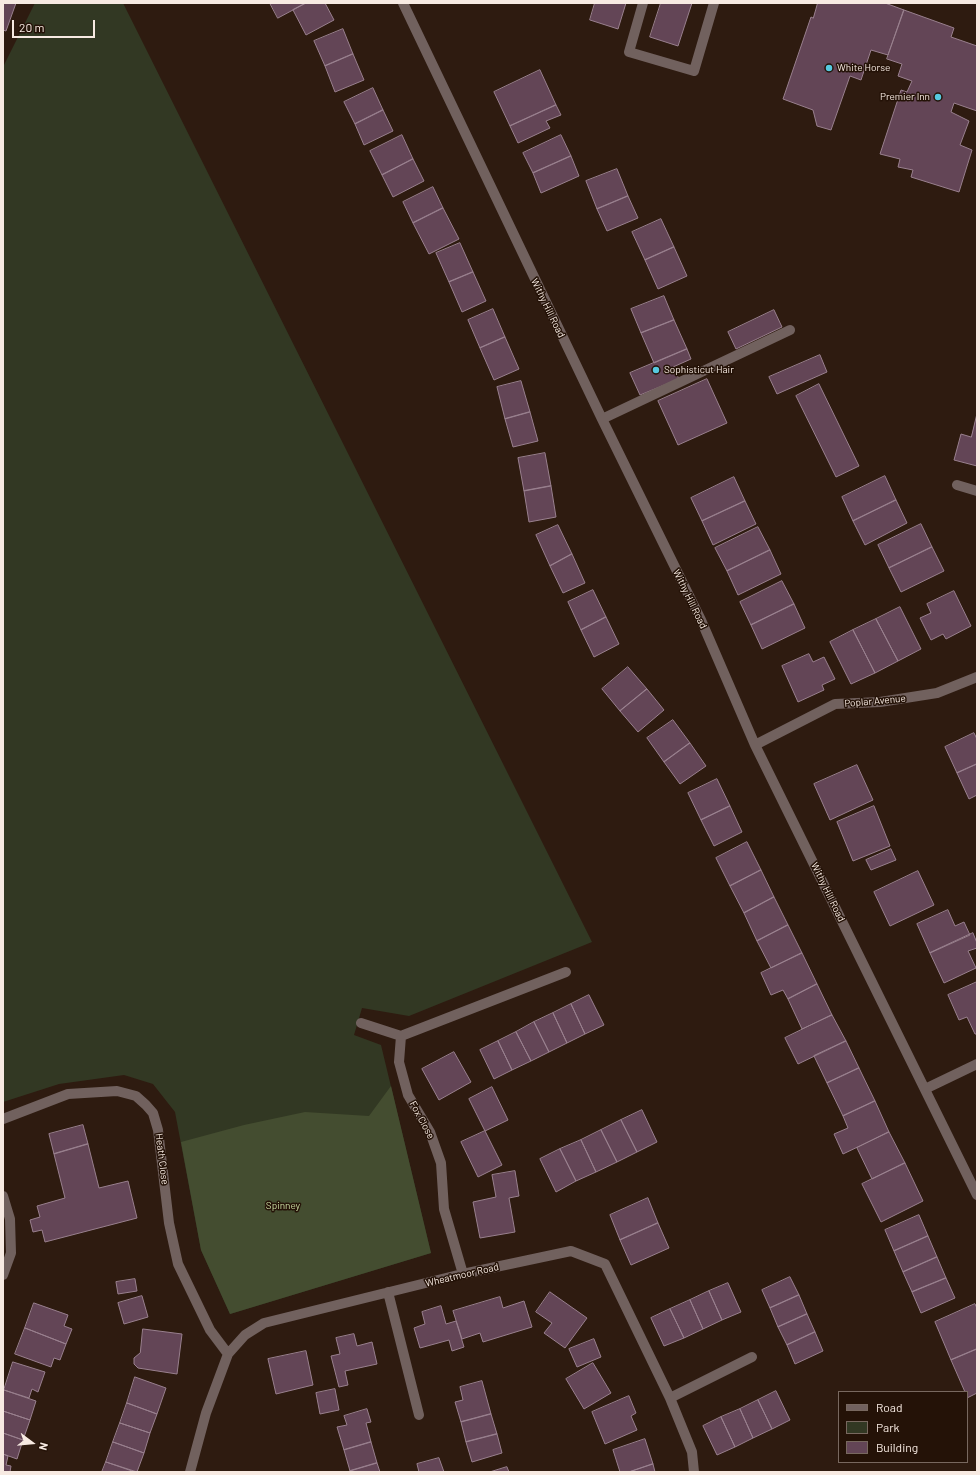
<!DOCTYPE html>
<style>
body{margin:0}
#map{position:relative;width:980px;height:1475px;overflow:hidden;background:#2e1b10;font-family:Barlow,sans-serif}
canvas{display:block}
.frame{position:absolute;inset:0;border:4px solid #f7eae2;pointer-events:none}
.legend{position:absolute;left:838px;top:1391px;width:130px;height:72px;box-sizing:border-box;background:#241207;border:1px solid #78685f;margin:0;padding:5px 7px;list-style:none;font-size:12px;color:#f7eae2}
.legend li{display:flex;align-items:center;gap:8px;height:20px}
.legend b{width:20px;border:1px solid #78685f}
.north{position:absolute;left:12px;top:1423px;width:40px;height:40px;-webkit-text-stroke:3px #241207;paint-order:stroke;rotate:106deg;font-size:11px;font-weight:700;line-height:16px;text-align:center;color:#f7eae2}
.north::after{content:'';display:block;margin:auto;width:14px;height:18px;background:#f7eae2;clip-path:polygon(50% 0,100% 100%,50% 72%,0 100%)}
.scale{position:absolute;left:12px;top:20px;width:83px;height:18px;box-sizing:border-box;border:2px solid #f7eae2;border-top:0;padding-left:5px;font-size:12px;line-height:14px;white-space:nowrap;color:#f7eae2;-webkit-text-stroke:3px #241207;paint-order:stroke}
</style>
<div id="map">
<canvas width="980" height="1475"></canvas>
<div class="frame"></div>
<ul class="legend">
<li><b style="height:5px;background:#71615e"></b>Road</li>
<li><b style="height:11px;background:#323823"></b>Park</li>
<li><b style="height:11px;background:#634556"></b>Building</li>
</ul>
<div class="north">N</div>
<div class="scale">20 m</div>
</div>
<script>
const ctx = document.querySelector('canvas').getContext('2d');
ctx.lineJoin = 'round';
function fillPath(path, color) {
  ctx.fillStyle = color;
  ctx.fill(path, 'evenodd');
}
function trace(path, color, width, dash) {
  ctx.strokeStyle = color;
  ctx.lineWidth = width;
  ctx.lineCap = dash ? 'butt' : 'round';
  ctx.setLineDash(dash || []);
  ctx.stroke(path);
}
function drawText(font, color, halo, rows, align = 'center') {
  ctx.font = font + ' Barlow,sans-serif';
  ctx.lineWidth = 3;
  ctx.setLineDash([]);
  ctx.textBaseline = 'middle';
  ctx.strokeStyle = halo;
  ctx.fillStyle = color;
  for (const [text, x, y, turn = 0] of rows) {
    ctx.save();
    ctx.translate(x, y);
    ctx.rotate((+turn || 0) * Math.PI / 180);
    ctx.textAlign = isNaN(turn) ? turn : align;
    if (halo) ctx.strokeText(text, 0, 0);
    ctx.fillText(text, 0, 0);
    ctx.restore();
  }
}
fillPath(new Path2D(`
 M35,3h88l469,939 -183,74 -47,-8 -8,27 27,10 50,208 -201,61 -29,-64 -26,-138 -22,-28 -29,-9 -65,9 -56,18v-1035z`), '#323823');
fillPath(new Path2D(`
 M391,1086l40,167 -201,61 -29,-64 -20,-108 63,-17 61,-13 64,4z`), '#444d30');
const building = new Path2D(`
 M3,3h13l-10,28 -3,-1z
 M270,3h36l-28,15z
 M306,3h19l9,17 -28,15 -13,-25z
 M595,3h31l-8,26 -28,-9z
 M661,3h31l-14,43 -28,-9z
 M818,3h67l19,7 -16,45 -17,-5 -10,30 -11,-4 -19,54 -14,-4 -4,-16 -30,-11 28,-82 2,1z
 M904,10l50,18 -3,9 26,9v65l-23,-8 -3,9 18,9 -9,24 12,5 -13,42 -48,-15 2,-7 -15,-3 2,-8 -20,-5 21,-64 6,2 5,-11 -14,-5 4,-12 -15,-5z
 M343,29l10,25 -28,12 -11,-25z
 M353,54l11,26 -29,12 -10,-26z
 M540,70l16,35 -46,21 -16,-34z
 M373,88l10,22 -28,14 -11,-22z
 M556,105l5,10 -15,6 4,7 -32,15 -8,-17z
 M383,110l10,21 -29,14 -9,-21z
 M402,135l11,24 -31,16 -12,-24z
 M561,135l10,21 -38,17 -10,-20z
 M571,156l8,20 -38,17 -8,-20z
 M413,159l11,22 -31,16 -11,-22z
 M617,169l11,27 -31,13 -11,-28z
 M433,187l10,21 -30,15 -10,-21z
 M628,196l10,22 -31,13 -10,-22z
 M443,208l16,31 -30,15 -16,-31z
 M661,219l13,28 -29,13 -13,-28z
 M460,243l13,29 -24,10 -13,-29z
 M674,247l13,29 -29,13 -13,-29z
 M473,272l13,29 -24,11 -13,-30z
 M664,296l10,24 -33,13 -10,-24z
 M493,309l12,28 -25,11 -12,-28z
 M774,310l8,17 -46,22 -8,-17z
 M674,320l13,29 -33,14 -13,-30z
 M505,337l14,32 -25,11 -14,-32z
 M687,349l4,10 -18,8 6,12 -39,16 -10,-22z
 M820,355l7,17 -50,22 -8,-17z
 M707,379l20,44 -49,22 -20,-44z
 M521,381l9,31 -25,7 -8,-32z
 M819,384l40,82 -23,11 -40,-81z
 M530,412l8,29 -25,6 -8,-28z
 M977,414v52l-23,-6 7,-26 10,3z
 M545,453l6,33 -27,5 -6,-33z
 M885,476l11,24 -43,21 -11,-24z
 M734,477l11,24 -43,20 -11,-23z
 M551,486l5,31 -27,5 -5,-31z
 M896,500l11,23 -42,22 -12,-24z
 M745,501l11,23 -43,21 -11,-24z
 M921,524l11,23 -43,21 -11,-23z
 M558,525l14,29 -22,12 -14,-31z
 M758,527l12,23 -43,21 -12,-23z
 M932,547l12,24 -43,21 -12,-24z
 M770,550l11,24 -43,21 -11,-24z
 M572,554l13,29 -22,10 -13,-27z
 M782,581l12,23 -43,21 -11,-23z
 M593,590l13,27 -25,13 -13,-28z
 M954,591l17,35 -25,13 -3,-5 -12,6 -11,-22 11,-5 -4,-9z
 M794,604l11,24 -43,21 -11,-24z
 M900,607l21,42 -23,12 -22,-42z
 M606,617l13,27 -25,13 -13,-27z
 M876,619l22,42 -23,12 -22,-43z
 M853,630l22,43 -24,11 -21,-42z
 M809,654l4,8 11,-5 11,22 -13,6 2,5 -26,12 -16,-36z
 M628,667l19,22 -27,22 -18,-22z
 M647,689l17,21 -26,22 -18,-21z
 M673,720l17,23 -26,19 -17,-24z
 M974,733l3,6v25l-20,9 -12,-26z
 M690,743l16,23 -26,18 -16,-22z
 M977,764v31l-8,4 -12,-26z
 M857,765l16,35 -43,20 -16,-36z
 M717,779l13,27 -29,14 -13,-27z
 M730,806l12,26 -28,14 -13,-26z
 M874,806l16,40 -37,15 -16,-39z
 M747,842l14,28 -31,16 -14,-28z
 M891,849l5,11 -25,10 -5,-10z
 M761,870l13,27 -30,16 -14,-27z
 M918,871l16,34 -44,21 -16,-34z
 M774,897l14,28 -31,16 -13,-28z
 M948,910l7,16 9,-4 6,13 -40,18 -13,-29z
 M788,925l14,28 -31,15 -14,-27z
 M973,933l4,10v5l-9,3 8,17 -32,15 -14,-30z
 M802,953l15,31 -29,15 -5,-9 -12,5 -10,-22z
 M977,982v52h-2l-8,-17 -8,3 -11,-25z
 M817,984l15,31 -30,14 -14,-30z
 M589,995l15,30 -19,9 -14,-30z
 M571,1004l14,30 -18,9 -14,-30z
 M553,1013l14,30 -18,9 -15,-30z
 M832,1015l14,26 -48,23 -13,-26z
 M534,1022l15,30 -18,9 -15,-29z
 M516,1032l15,29 -19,9 -14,-29z
 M498,1041l14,29 -18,9 -14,-29z
 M846,1041l13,27 -32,15 -13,-27z
 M454,1052l17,30 -32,18 -17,-31z
 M859,1068l16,33 -32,15 -16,-33z
 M492,1087l16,33 -23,11 -16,-32z
 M875,1101l14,31 -46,22 -9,-20 14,-6 -5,-12z
 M642,1110l15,32 -20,10 -16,-32z
 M621,1120l16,32 -20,10 -16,-32z
 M83,1125l5,19 -34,10 -5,-20z
 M601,1130l16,32 -21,10 -15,-32z
 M485,1131l17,34 -24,12 -17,-35z
 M889,1132l16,31 -33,16 -15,-31z
 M581,1140l15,32 -20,9 -16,-32z
 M88,1144l11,44 29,-7 9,37 -92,24 -3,-12 -9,2 -3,-12 10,-3 -3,-11 28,-8 -11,-44z
 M560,1149l16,32 -20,11 -16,-33z
 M905,1163l18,38 -42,21 -19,-38z
 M515,1171l4,25 -10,2 6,34 -35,6 -7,-36 23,-5 -4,-22z
 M648,1198l10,25 -38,17 -10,-25z
 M919,1215l9,21 -34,15 -9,-21z
 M658,1223l11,25 -38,17 -11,-25z
 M928,1236l9,21 -34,15 -9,-21z
 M937,1257l9,21 -34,14 -9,-20z
 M790,1277l9,18 -29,13 -8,-18z
 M946,1278l9,20 -34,15 -9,-21z
 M135,1279l2,12 -19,3 -2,-12z
 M728,1283l13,29 -19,8 -13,-29z
 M709,1291l13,29 -19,9 -13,-29z
 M550,1292l37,26 -22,30 -21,-15 8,-10 -16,-11z
 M799,1295l8,19 -29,13 -8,-19z
 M142,1296l6,21 -24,7 -6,-21z
 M500,1297l3,11 21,-7 8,26 -49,15 -3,-9 -18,6 -9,-28z
 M690,1300l13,29 -19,9 -14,-29z
 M34,1303l34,12 -4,11 8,3 -6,15 -41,-16z
 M975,1304l2,4v41l-26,11 -16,-38z
 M441,1306l5,18 10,-3 8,26 -12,4 -3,-11 -29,8 -6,-20 11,-4 -3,-12z
 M670,1309l14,29 -20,8 -13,-28z
 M807,1314l8,18 -28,13 -9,-18z
 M25,1328l41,16 -6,16 -6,-2 -3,9 -36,-13z
 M143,1329l39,5 -5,40 -39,-6 -4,-4v-6l6,-5z
 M815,1332l8,19 -28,13 -8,-19z
 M354,1334l3,12 15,-4 5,22 -32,7 3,14 -9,2 -8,-31 9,-2 -4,-16z
 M594,1339l7,18 -24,10 -8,-18z
 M977,1349v44l-10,5v-6h-2l-14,-32z
 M306,1351l7,34 -37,9 -8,-35z
 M13,1362l32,10 -7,20 -6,-3 -3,9 -25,-8z
 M593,1363l18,30 -27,16 -18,-30z
 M135,1377l31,11 -9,26 -30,-11z
 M482,1381l9,33 -30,8 -6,-20 8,-2 -3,-13z
 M335,1389l4,21 -19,4 -4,-21z
 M4,1390l32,11 -6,19 -27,-9v-16z
 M776,1391l14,29 -18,9 -14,-29z
 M629,1396l7,17 -5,3 6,14 -32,14 -13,-32z
 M758,1400l14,29 -19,9 -13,-29z
 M127,1403l30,11 -7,19 -30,-10z
 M367,1409l4,13 -5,1 5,19 -27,8 -7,-23 10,-2 -3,-9z
 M740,1409l13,29 -18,9 -14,-30z
 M3,1411l27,9 -7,20 -20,-7z
 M491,1414l6,20 -31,8 -5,-20z
 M721,1417l14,30 -18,8 -14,-29z
 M120,1423l30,10 -6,20 -31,-11z
 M3,1433l20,7 -6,19 -14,-5z
 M497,1434l5,19 -30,9 -6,-20z
 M645,1439l8,25 -24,8h-9l-7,-22z
 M113,1442l31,11 -7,19 -31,-10z
 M371,1442l6,21 -27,8 -6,-21z
 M3,1454l5,2 -2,9 5,1 -1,6h-7z
 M439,1458l5,14h-25l-2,-8z
 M106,1462l29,10h-33z
 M377,1463l3,9h-30v-1z
 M653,1464l2,8h-26z
 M507,1467l2,5h-19z`);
fillPath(building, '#634556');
trace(building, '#99808e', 1);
trace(new Path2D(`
 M403,3l199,416 99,201 54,125 222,450
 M643,3l-14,49 65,19 20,-68
 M602,419l188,-89
 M957,485l20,6
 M755,745l80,-41 45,-2 57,-9 40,-16
 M361,1023l40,13 165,-64
 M401,1036l-2,26 9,33 22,37 11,31 3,46 19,65
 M925,1089l52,-25
 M3,1119l65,-25 49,-3 19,5 10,9 7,8 5,17 11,93 9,41 32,66 18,24
 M3,1196l7,23 1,34 -8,22
 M388,1292l31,123
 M670,1398l82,-41
 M190,1472l16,-59 22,-59 17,-19 19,-12 194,-48 113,-24 34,13 65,134 22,54 2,20`), '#71615e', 10);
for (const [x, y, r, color] of [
 [829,68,4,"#56c9e0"],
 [938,97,4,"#56c9e0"],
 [656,370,4,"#56c9e0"]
]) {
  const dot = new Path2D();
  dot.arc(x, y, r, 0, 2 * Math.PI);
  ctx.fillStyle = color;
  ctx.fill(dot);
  trace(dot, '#241207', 1.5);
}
drawText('10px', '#f7eae2', '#241207', [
 ["White Horse",837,68],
 ["Premier Inn",930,97,"right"],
 ["Sophisticut Hair",664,370]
], 'left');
drawText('10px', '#f7eae2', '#241207', [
 ["Withy Hill Road",548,308,64],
 ["Withy Hill Road",690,599,64],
 ["Poplar Avenue",875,701,-5],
 ["Withy Hill Road",828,892,64],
 ["Fox Close",422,1120,62],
 ["Heath Close",162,1159,83],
 ["Wheatmoor Road",462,1275,-13]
]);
drawText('10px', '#c7d9a0', '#241207', [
 ["Spinney",283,1206]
]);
</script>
